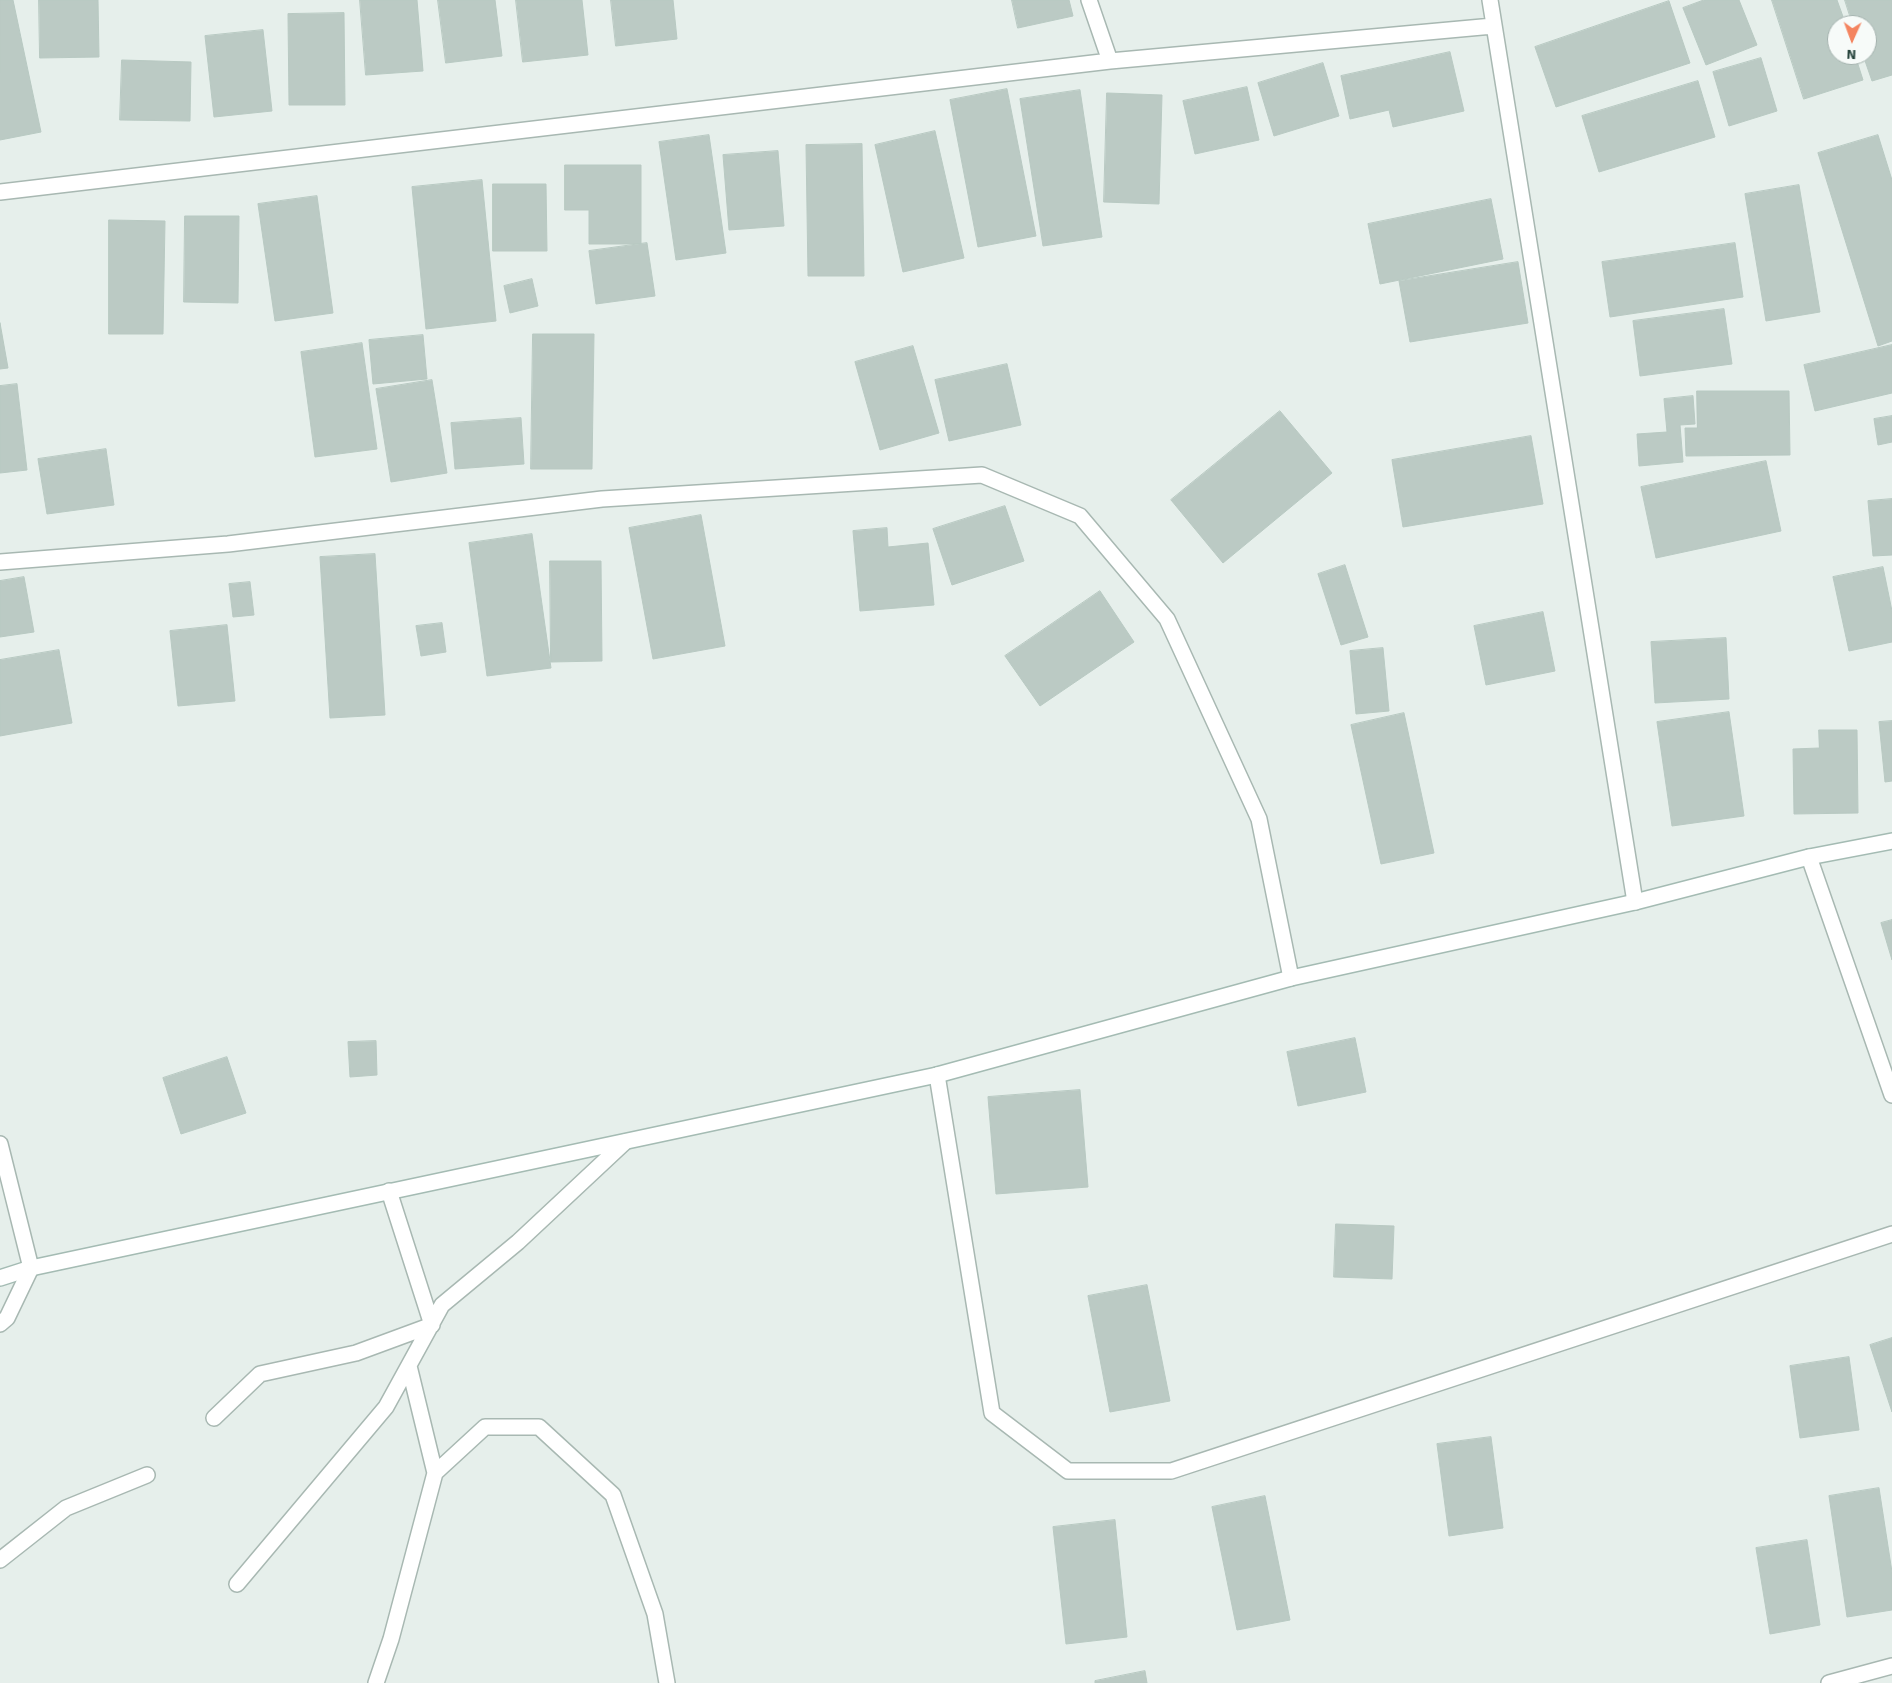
<!DOCTYPE html>
<style>
body{margin:0}
#map{position:relative;width:1892px;height:1683px;overflow:hidden;background:#e6efeb;font-family:Signika,sans-serif}
canvas{display:block}
.north{position:absolute;left:1827px;top:15px;width:50px;height:50px;box-sizing:border-box;background:#f7fbf9;border:1px solid #a3b1ad;border-radius:50%;rotate:182deg;font-size:14px;font-weight:700;line-height:20px;text-align:center;color:#24423a}
.north::after{content:'';display:block;margin:auto;width:18px;height:22px;background:#f4845f;clip-path:polygon(50% 0,100% 100%,50% 72%,0 100%)}
</style>
<div id="map">
<canvas width="1892" height="1683"></canvas>
<div class="north">N</div>
</div>
<script>
const ctx = document.querySelector('canvas').getContext('2d');
ctx.lineJoin = 'round';
function fillPath(path, color) {
  ctx.fillStyle = color;
  ctx.fill(path, 'evenodd');
}
function trace(path, color, width, dash) {
  ctx.strokeStyle = color;
  ctx.lineWidth = width;
  ctx.lineCap = dash ? 'butt' : 'round';
  ctx.setLineDash(dash || []);
  ctx.stroke(path);
}
const building = new Path2D(`
 M0,0h13l28,132 -41,8z
 M39,0h59l1,57 -59,1z
 M360,0h57l6,71 -57,4z
 M438,0h57l7,56 -56,7z
 M516,0h66l6,55 -65,7z
 M611,0h62l4,39 -61,7z
 M1012,0h57l4,16 -55,12z
 M1704,0h35l18,45 -51,20 -23,-57z
 M1772,0h65l9,25h-9v30h18l8,25 -59,19z
 M1845,0h47v75l-20,6 -9,-26h4v-30h-14z
 M1669,1l21,62 -134,44 -21,-60z
 M344,13l1,92h-56l-1,-91z
 M263,30l9,81 -58,6 -9,-81z
 M1450,52l14,59 -71,16 -4,-17 -39,9 -9,-43z
 M1761,58l16,53 -48,15 -16,-54z
 M122,60l69,2 -1,59 -70,-1z
 M1323,63l16,53 -65,20 -16,-53z
 M1698,81l17,56 -116,35 -17,-56z
 M1247,87l12,53 -64,14 -12,-53z
 M1007,89l29,147 -58,11 -28,-147z
 M1080,90l22,147 -59,9 -23,-147z
 M1107,93l55,2 -3,109 -55,-2z
 M935,131l29,127 -61,14 -28,-127z
 M709,135l17,118 -50,7 -17,-118z
 M1878,135l14,45v161l-14,5 -60,-193z
 M862,144l2,132h-56l-2,-131z
 M778,151l6,75 -55,4 -6,-75z
 M565,165h76v79h-52v-34h-24z
 M482,180l14,141 -70,8 -14,-142z
 M493,184h53l1,67h-54z
 M1799,185l21,127 -54,9 -21,-127z
 M317,196l16,117 -58,8 -17,-117z
 M1491,199l12,60 -123,25 -12,-60z
 M185,216h54l-1,87 -54,-1z
 M109,220l56,1 -2,113h-54z
 M647,243l8,53 -59,8 -7,-53z
 M1735,243l8,54 -133,20 -8,-55z
 M1518,262l10,61 -118,19 -11,-61z
 M532,279l6,27 -28,7 -6,-27z
 M1724,309l8,55 -92,12 -7,-55z
 M0,323l8,45 -8,1z
 M533,334h61l-2,135h-61z
 M423,335l4,44 -54,5 -4,-44z
 M362,343l15,106 -62,8 -14,-105z
 M1892,345v48l-77,18 -11,-46z
 M913,346l26,87 -59,17 -25,-88z
 M1007,364l14,61 -72,16 -14,-61z
 M432,380l15,93 -56,9 -15,-93z
 M17,384l10,86 -27,3v-87z
 M1697,391h92l1,64 -104,1 -1,-28h12z
 M1693,396l2,28 -15,1 3,37 -44,4 -2,-32 30,-2 -3,-33z
 M1280,411l52,62 -109,90 -52,-63z
 M1892,416v26l-14,3 -4,-26z
 M521,418l3,46 -69,5 -4,-46z
 M1531,436l12,68 -140,23 -11,-67z
 M106,449l8,56 -67,9 -9,-55z
 M1766,461l15,70 -125,27 -15,-71z
 M1892,499v56l-19,1 -5,-55z
 M1005,506l19,55 -72,24 -19,-56z
 M701,515l24,131 -72,13 -24,-131z
 M887,528l1,19 40,-4 6,62 -74,6 -7,-80z
 M532,534l19,134 -64,8 -18,-133z
 M375,554l10,161 -55,3 -10,-161z
 M550,561h51l1,100 -51,1z
 M1345,565l23,72 -27,8 -23,-71z
 M1883,567l9,44v31l-43,9 -16,-74z
 M24,577l10,55 -34,5v-56z
 M250,582l4,33 -21,2 -4,-33z
 M1100,591l34,51 -94,64 -35,-50z
 M1543,612l12,59 -69,14 -12,-59z
 M442,623l4,29 -25,4 -5,-30z
 M227,625l8,76 -57,5 -8,-75z
 M1726,638l3,61 -74,4 -4,-61z
 M1383,648l6,63 -33,3 -6,-63z
 M59,650l13,73 -72,13v-76z
 M1729,712l15,104 -72,10 -15,-104z
 M1404,713l30,140 -53,11 -30,-139z
 M1892,721v60l-7,1 -6,-60z
 M1819,730h38l1,83 -64,1 -1,-65 26,-1z
 M1892,920v40l-11,-37z
 M1355,1038l11,54 -68,14 -11,-54z
 M376,1041l1,34 -27,2 -2,-35z
 M227,1057l19,56 -65,21 -18,-56z
 M1080,1090l8,97 -92,7 -8,-97z
 M1336,1224l58,2 -2,53 -58,-2z
 M1147,1285l23,116 -60,11 -22,-116z
 M1892,1338v74l-22,-67z
 M1849,1357l10,73 -59,8 -10,-72z
 M1491,1437l12,91 -54,8 -12,-92z
 M1879,1488l13,84v38l-45,7 -18,-121z
 M1265,1496l25,124 -53,10 -25,-123z
 M1115,1520l12,117 -61,7 -13,-117z
 M1807,1540l13,85 -50,9 -14,-86z
 M1145,1671l2,12h-52v-2z`);
fillPath(building, '#bbcac4');
trace(building, '#b8c9c2', 1);
const street = new Path2D(`
 M1089,0l21,61
 M1490,0l145,902
 M0,192l1110,-131 383,-35
 M0,562l228,-18 374,-45 380,-24 98,41 87,103 92,200 32,159
 M1809,857l83,238
 M937,1075l55,338 76,58h103l721,-237
 M0,1144l31,124 -24,50 -7,6
 M409,1366l26,107 50,-46h54l74,68 42,119 12,69
 M214,1418l46,-44 96,-21 76,-28 -43,-134
 M0,1560l66,-52 81,-33
 M237,1584l149,-177 56,-102 76,-63 107,-100
 M376,1683l15,-44 44,-166
 M1829,1683l63,-17`);
const secondary = new Path2D(`
 M0,1278l31,-10 906,-193 354,-97 344,-76 174,-45 83,-16`);
trace(street, '#a8b8b2', 18);
trace(secondary, '#a4bbb3', 18);
trace(street, '#fff', 15);
trace(secondary, '#fff', 15);
</script>
